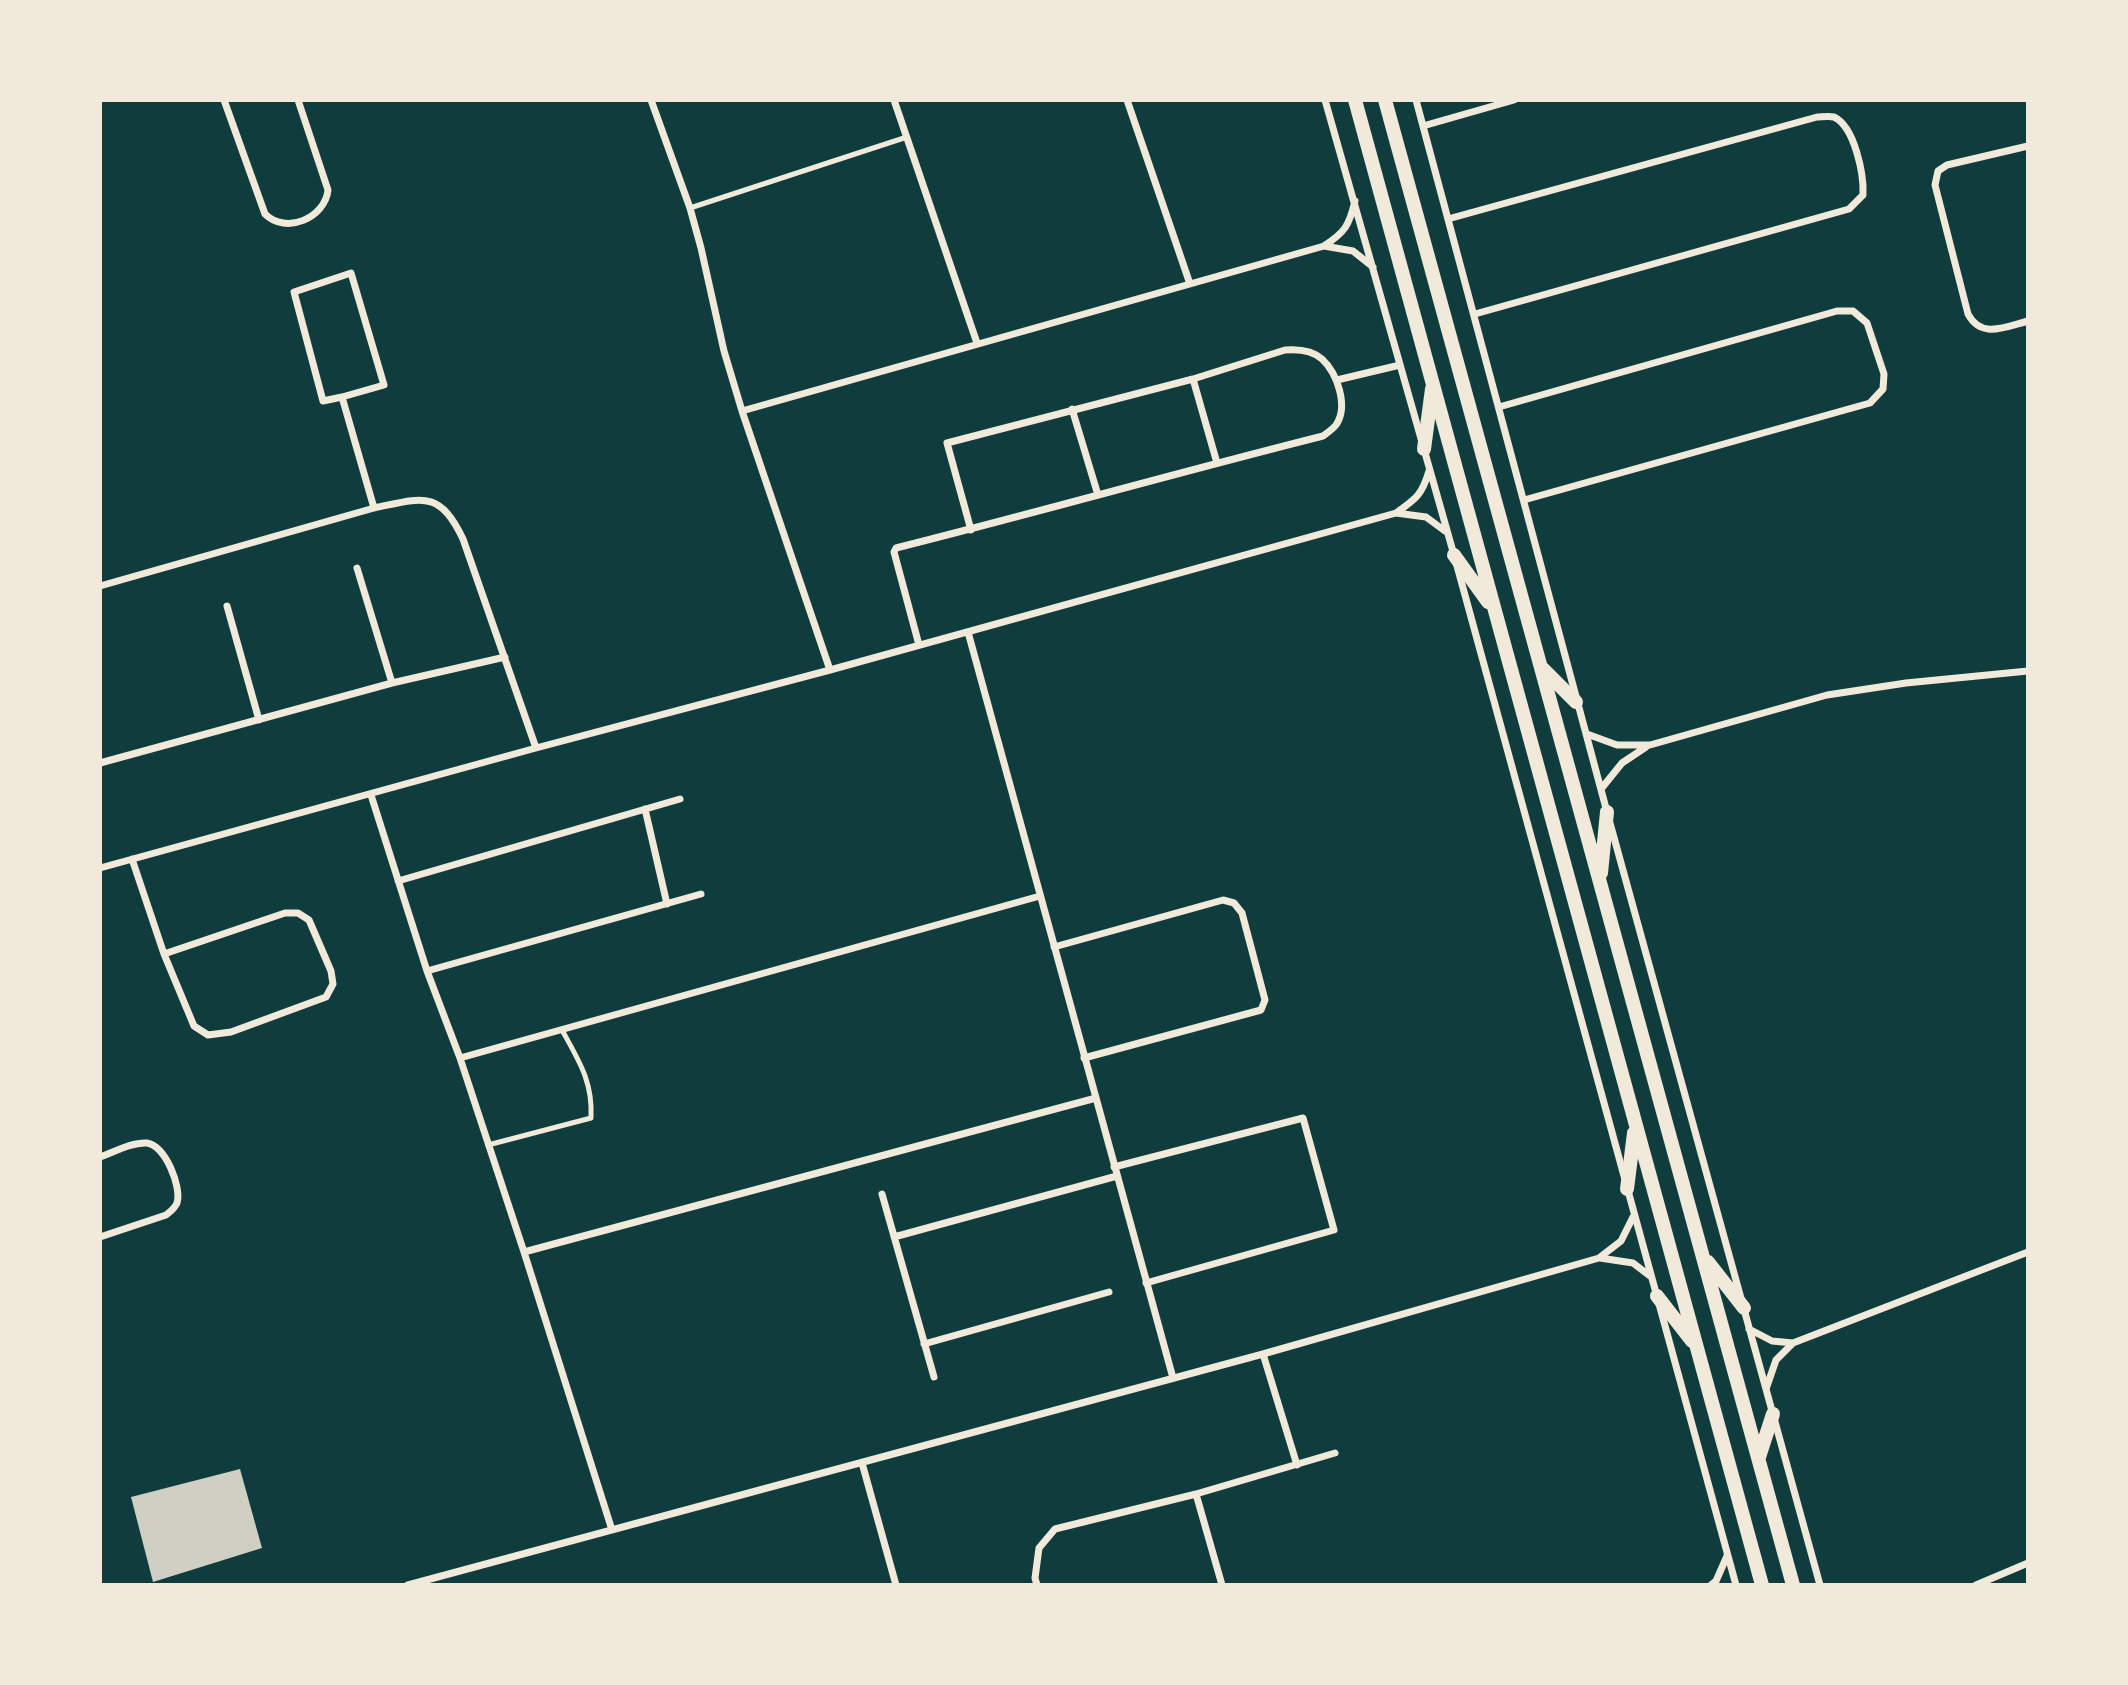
<!DOCTYPE html>
<style>
body{margin:0}
#map{position:relative;width:2128px;height:1685px;overflow:hidden;background:#0f3d3e;font-family:"Times New Roman",serif}
canvas{display:block}
.frame{position:absolute;inset:0;border:102px solid #f1e9da;pointer-events:none}
</style>
<div id="map">
<canvas width="2128" height="1685"></canvas>
<div class="frame"></div>
</div>
<script>
const ctx = document.querySelector('canvas').getContext('2d');
ctx.lineJoin = 'round';
function fillPath(path, color) {
  ctx.fillStyle = color;
  ctx.fill(path, 'evenodd');
}
function trace(path, color, width, dash) {
  ctx.strokeStyle = color;
  ctx.lineWidth = width;
  ctx.lineCap = dash ? 'butt' : 'round';
  ctx.setLineDash(dash || []);
  ctx.stroke(path);
}
fillPath(new Path2D(`
 M240,1469l22,79 -109,34 -22,-85z`), '#cfcfc3');
trace(new Path2D(`
 M690,208l217,-71
 M488,1145l103,-27c2,-36 -12,-57 -29,-88`), '#f1e9da', 5);
trace(new Path2D(`
 M224,100l41,114c21,21 60,4 63,-24l-30,-90
 M651,100l39,108 11,40 23,103 18,60 88,259
 M894,100l83,243
 M1127,100l63,184
 M1325,100l129,455 282,1030
 M1416,100l191,712
 M1423,126l91,-26
 M2028,146l-81,19 -9,6 -3,14 33,129c13,25 37,13 60,7
 M1448,219l369,-102c4,0 12,-1 17,0 21,10 30,58 29,78l-14,14 -374,105
 M1324,246l29,5 20,16
 M1193,379l24,84
 M1337,380l63,-15
 M342,397l-19,4 -29,-109 57,-19 33,112 -42,12 32,111
 M1499,407l338,-96h16l14,12 17,51 -1,15 -13,14 -346,97
 M1072,409l26,86
 M742,411l582,-165c21,-14 25,-20 31,-45
 M1396,513l30,4 19,14
 M357,568l35,115
 M100,586l274,-78c48,-10 65,-19 89,31l73,209
 M227,606l32,114
 M968,632l205,746
 M919,645l-25,-93 2,-4c143,-36 284,-76 427,-112 4,-3 10,-7 13,-11 13,-19 1,-52 -14,-66 -10,-9 -25,-10 -37,-9l-92,29 -246,64 24,87
 M1587,734l30,11h33l177,-50 79,-12 122,-12
 M100,763l292,-80 113,-26
 M1601,789l21,-26 24,-16
 M371,795l56,176 33,87 64,194 88,278
 M645,809l22,95
 M1610,823l210,762
 M132,859l32,95 30,72 14,9 23,-3 95,-35 7,-13 -2,-13 -22,-51 -11,-7h-13l-121,41
 M100,868l436,-120 294,-78 566,-157c20,-14 26,-18 33,-42
 M398,881l282,-82
 M1054,947l169,-47 11,3 8,10 23,87 -4,10 -177,48
 M427,971l274,-77
 M460,1058l580,-162
 M100,1157c14,-5 32,-15 47,-14 18,2 35,44 30,60 -2,5 -7,9 -11,12l-66,22
 M1114,1167l189,-49 31,112 -188,53
 M882,1194l52,183
 M894,1237l223,-61
 M524,1252l572,-154
 M1600,1258l33,5 17,13
 M1749,1329l23,12 21,2
 M924,1344l185,-52
 M1263,1354l34,111
 M1766,1389l10,-29 17,-17 235,-91
 M862,1463l34,122
 M1196,1494l26,91
 M408,1585l855,-231 336,-96 22,-17 12,-24
 M1037,1585l-2,-7 4,-30 16,-19 141,-35 139,-41
 M1711,1585l5,-4 11,-25
 M1976,1585l52,-22`), '#f1e9da', 7);
trace(new Path2D(`
 M1355,100l407,1485
 M1385,100l408,1485
 M1424,449l8,-60
 M1454,555l34,47
 M1542,668l34,34
 M1601,873l6,-61
 M1627,1189l7,-56
 M1708,1262l36,46
 M1657,1296l35,45
 M1759,1457l14,-43`), '#f1e9da', 14);
</script>
